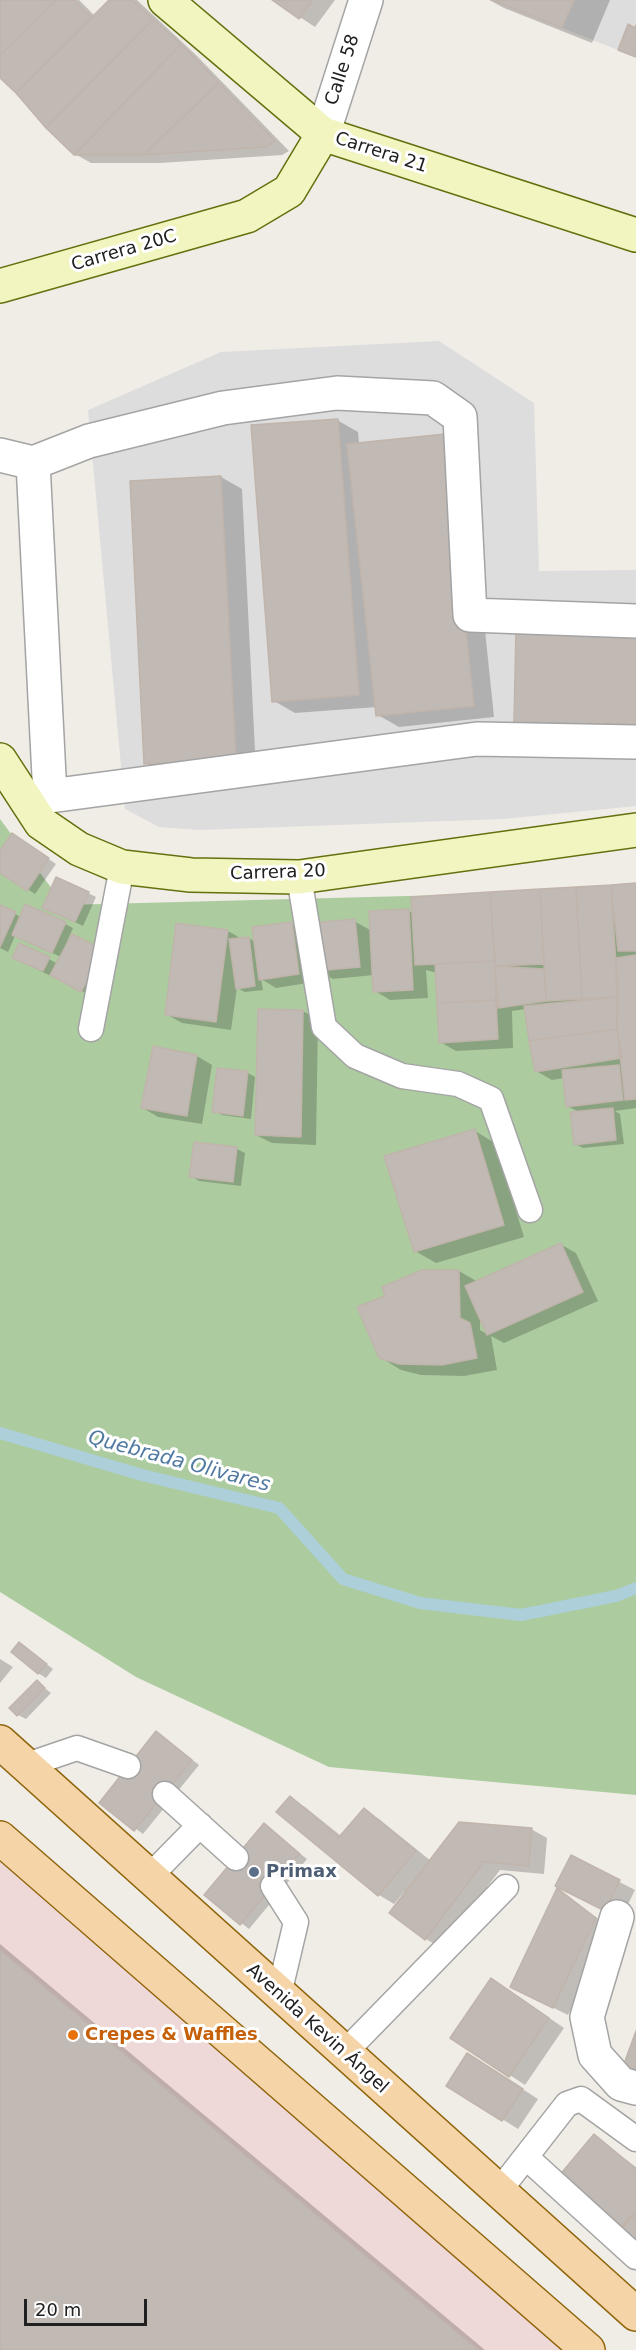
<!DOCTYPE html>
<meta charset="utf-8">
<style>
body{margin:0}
#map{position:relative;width:636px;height:2350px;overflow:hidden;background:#f0ede7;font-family:"DejaVu Sans",sans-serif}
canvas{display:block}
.scale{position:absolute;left:24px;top:2299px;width:123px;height:27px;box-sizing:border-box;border:3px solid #202020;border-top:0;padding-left:8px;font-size:18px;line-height:21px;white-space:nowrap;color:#202020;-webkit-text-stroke:4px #fff;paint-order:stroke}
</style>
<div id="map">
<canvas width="636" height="2350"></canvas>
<div class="scale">20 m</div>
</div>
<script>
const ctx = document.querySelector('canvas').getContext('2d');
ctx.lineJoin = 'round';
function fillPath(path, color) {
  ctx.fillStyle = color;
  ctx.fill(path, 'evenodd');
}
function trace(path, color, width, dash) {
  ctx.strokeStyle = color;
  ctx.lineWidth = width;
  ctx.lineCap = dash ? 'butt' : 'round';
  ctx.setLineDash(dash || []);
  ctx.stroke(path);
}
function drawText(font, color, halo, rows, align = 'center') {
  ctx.font = font + ' "DejaVu Sans",sans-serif';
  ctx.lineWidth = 6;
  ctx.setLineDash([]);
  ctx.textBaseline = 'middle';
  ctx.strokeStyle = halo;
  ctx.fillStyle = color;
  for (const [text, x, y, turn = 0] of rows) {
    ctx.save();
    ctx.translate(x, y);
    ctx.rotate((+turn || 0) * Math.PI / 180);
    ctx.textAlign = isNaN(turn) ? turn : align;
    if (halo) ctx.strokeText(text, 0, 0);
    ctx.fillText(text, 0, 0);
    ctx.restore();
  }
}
fillPath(new Path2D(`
 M492,0h144v57l-74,-29z
 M439,341l95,62 5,168 97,-1v236l-133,13 -304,11 -40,-3 -34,-18 -37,-399 133,-58z`), '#dedddd');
fillPath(new Path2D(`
 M0,1856l571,494h-571z`), '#efd9d8');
fillPath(new Path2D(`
 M0,819l64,86 572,-15v905l-307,-28 -193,-90 -136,-85z`), '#accca0');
fillPath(new Path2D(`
 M0,0h79l16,16 16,-16h26l59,55 93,96 -7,4 -122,8h-69l-16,-9 -75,-78z
 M274,0h61l-20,27z
 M489,0h121l-18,43 -88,-35z
 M337,420l21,12 1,12 107,3 28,270 -95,10 -21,-12 -1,-8 -82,6 -21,-12z
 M221,477l21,12 14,282 -90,4 -20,-12z
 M636,633v102l-99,-2 -21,-12z
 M20,839l36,25 -21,30 -35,-23v-19z
 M636,884v224l-21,3 5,3 4,30 -41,4 -8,-4 4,-32 -12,-6 -3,-28 -12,2 -16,-9 -10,-62 -14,2 1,37 -57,3 -16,-9 -3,-69 -11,-3 2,28 -38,2 -15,-9 -1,-16 -41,4 -16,-9 37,-49 18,10 37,-20 4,2 -1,-15z
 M88,893l8,4 -13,29 -31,-15z
 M0,906l21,11 44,7 8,4 -7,16 45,12 -21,39 -68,-33 27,-3 9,5 3,-7 -46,-21 -7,16 -8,-4z
 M292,924l15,9 7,49 -38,6 -15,-9 2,11 -18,2 -8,-4 -6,42 -49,-7 -16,-9 62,-83 14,8 7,-1 6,4z
 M303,1011l15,9 -2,125 -44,-2 -16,-8z
 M154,1048l43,8 15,9 -10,59 -44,-7 -15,-9z
 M248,1073l7,4 -4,42 -29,-4 -8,-4z
 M475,1131l20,12 29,94 -88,26 -21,-12z
 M195,1144l42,5 8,4 -4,33 -42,-5 -8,-5z
 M560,1244l16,9 22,48 -94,42 -13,-7 6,34 -33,6 -43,-1 -20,-5 -21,-13 79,-86 19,11zM480,1316l9,19 -9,-5z
 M20,1644l33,25 -7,9 -8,-5z
 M0,1659l13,8 -13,16z
 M37,1682l14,11 -25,26 -8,-4z
 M164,1738l35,27 -56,69 -42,-31z
 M290,1798l15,9 36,29 23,-26 15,9 52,42 100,-32 16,9 -3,36 -44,-4 -59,78 -15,-9 -20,-46 -2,-1 -10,12 -15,-9z
 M264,1825l43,34 -58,70 -43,-34z
 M571,1857l64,33 -14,28z
 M558,1890l53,38 -43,87 -57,-28z
 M0,1944l485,406h-485z
 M507,1989l57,39 -39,57 -73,-48z
 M483,2064l55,35 -20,30 -70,-44z
 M594,2136l42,31v75l-15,-14z`), '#0003');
trace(new Path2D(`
 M0,1433l142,42 137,33 64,71 77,24 101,12 95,-19 20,-8`), '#accfda', 12);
const building = new Path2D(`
 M0,0h56l-56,55z
 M56,0h18l18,18 -76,75 -16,-15v-23z
 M109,0h23l21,19 -107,109 -30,-35z
 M272,0h41l-14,19z
 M492,0h82l-12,28z
 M153,19l28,25 -107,111 -28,-27z
 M628,24l7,4 1,-3v32l-18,-7z
 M181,44l38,39 -76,72h-69z
 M219,83l56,58 -9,6 -123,8z
 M338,419l21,276 -87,7 -21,-277z
 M445,434l29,272 -98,10 -29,-272z
 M221,476l15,284 -92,4 -14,-283z
 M516,628l120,3v94l-122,-3z
 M12,833l37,25 -22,33 -27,-18v-23z
 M56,877l33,15 -14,30 -33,-14z
 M636,883v68h-18l-7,-66z
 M611,885l7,112 -36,2 -6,-112z
 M576,887l6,112 -36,2 -6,-112z
 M540,889l4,75 -49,2 -5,-74z
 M490,892l5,69 -80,4 -4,-68z
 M25,904l41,18 -14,31 -40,-18z
 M0,905l16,7 -16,35z
 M409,909l4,81 -40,2 -4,-81z
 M355,919l5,48 -44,4 -5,-48z
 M292,922l7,52 -40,6 -7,-53z
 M176,923l52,7 -12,92 -51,-7z
 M72,934l32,16 -23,42 -31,-17z
 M249,937l6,49 -19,3 -7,-50z
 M19,943l31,14 -7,14 -31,-13z
 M636,955v144l-11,1 -8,-71 -1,-71z
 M495,961l1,39 -59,3 -2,-39z
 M495,966l49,3 2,32 -48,7z
 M618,997l-1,32 -88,12 -5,-35z
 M496,1000l2,39 -59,4 -2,-40z
 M258,1009l45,1 -2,127 -46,-2z
 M617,1029l5,29 -87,14 -6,-31z
 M153,1046l44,9 -10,61 -46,-8z
 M619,1065l4,35 -57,7 -4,-37z
 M217,1068l31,3 -5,45 -31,-4z
 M613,1108l3,32 -42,5 -4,-33z
 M475,1129l29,96 -90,27 -30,-96z
 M194,1142l43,5 -4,35 -44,-5z
 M561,1243l22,49 -96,43 -22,-49z
 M422,1270h37l1,48 10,5 7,35 -35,7 -43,-1 -20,-6 -22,-51 28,-11 -3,-9z
 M19,1642l28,22 -9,10 -27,-22z
 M37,1680l8,8 -28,28 -8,-8z
 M156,1731l36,29 -58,71 -35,-28z
 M290,1796l49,41 25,-29 52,43 -38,45 -102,-84z
 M459,1822l73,6 -3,38 -45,-4 -59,78 -36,-27z
 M264,1823l36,31 -60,71 -36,-30z
 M571,1855l49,25 -15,31 -50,-25z
 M557,1888l39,30 -43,90 -43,-21z
 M0,1950l478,400h-478z
 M491,1978l58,40 -40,59 -59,-39z
 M636,2031v46l-15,-5z
 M467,2053l56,36 -21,32 -56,-35z
 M594,2134l42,35v41l-16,19 -62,-52z
 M636,2213v30l-15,-13z`);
fillPath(building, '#c0b9b4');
trace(building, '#c0b4ab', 1.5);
const lane = new Path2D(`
 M299,877l25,150 31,29 47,20 56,8 33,15 39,111
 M91,1029l31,-162
 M24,1766l53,-18 51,18
 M165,1794l71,64
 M149,1877l51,-52
 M273,1886l23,36 -17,72
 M344,2053l162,-166
 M527,2158l109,99
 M499,2191l68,-87 14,-5 55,40`);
const street = new Path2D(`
 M323,134l43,-134
 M0,455l33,8
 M33,463l17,333 427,-57 159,3
 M33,463l56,-22 134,-33 114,-15 96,5 27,19 10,198 166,6
 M617,1917l-30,100 8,38 26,29 15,4`);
const secondary = new Path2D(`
 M165,0l158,134 313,101
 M0,286l247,-70 42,-25 34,-57
 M0,760l41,63 38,26 43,18 69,8 108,2 337,-47`);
const primary = new Path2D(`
 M0,1742l636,572
 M0,1838l588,512`);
trace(lane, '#a4a4a4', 27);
trace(street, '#a4a4a4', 36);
trace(secondary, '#65700e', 36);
trace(primary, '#90650c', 36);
trace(lane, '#fff', 24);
trace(street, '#fff', 33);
trace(secondary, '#f2f5c0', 33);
trace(primary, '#f5d4a8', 33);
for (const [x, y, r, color] of [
 [254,1872,6,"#5c6f8a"],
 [73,2035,6,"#e8710a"]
]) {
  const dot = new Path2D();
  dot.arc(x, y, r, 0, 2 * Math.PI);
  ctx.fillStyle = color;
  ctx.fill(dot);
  trace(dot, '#fff', 2);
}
drawText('18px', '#202020', '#fff', [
 ["Calle 58",343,70,-72],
 ["Carrera 21",381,153,18],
 ["Carrera 20C",124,251,-16],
 ["Carrera 20",278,873,-2],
 ["Avenida Kevin Ángel",317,2029,42]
]);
drawText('bold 18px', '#4e5e75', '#fff', [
 ["Primax",266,1872]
], 'left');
drawText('bold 18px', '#c56008', '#fff', [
 ["Crepes & Waffles",85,2035]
], 'left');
drawText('italic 20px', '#5079a1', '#fff', [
 ["Quebrada Olivares",179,1462,15]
]);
</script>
